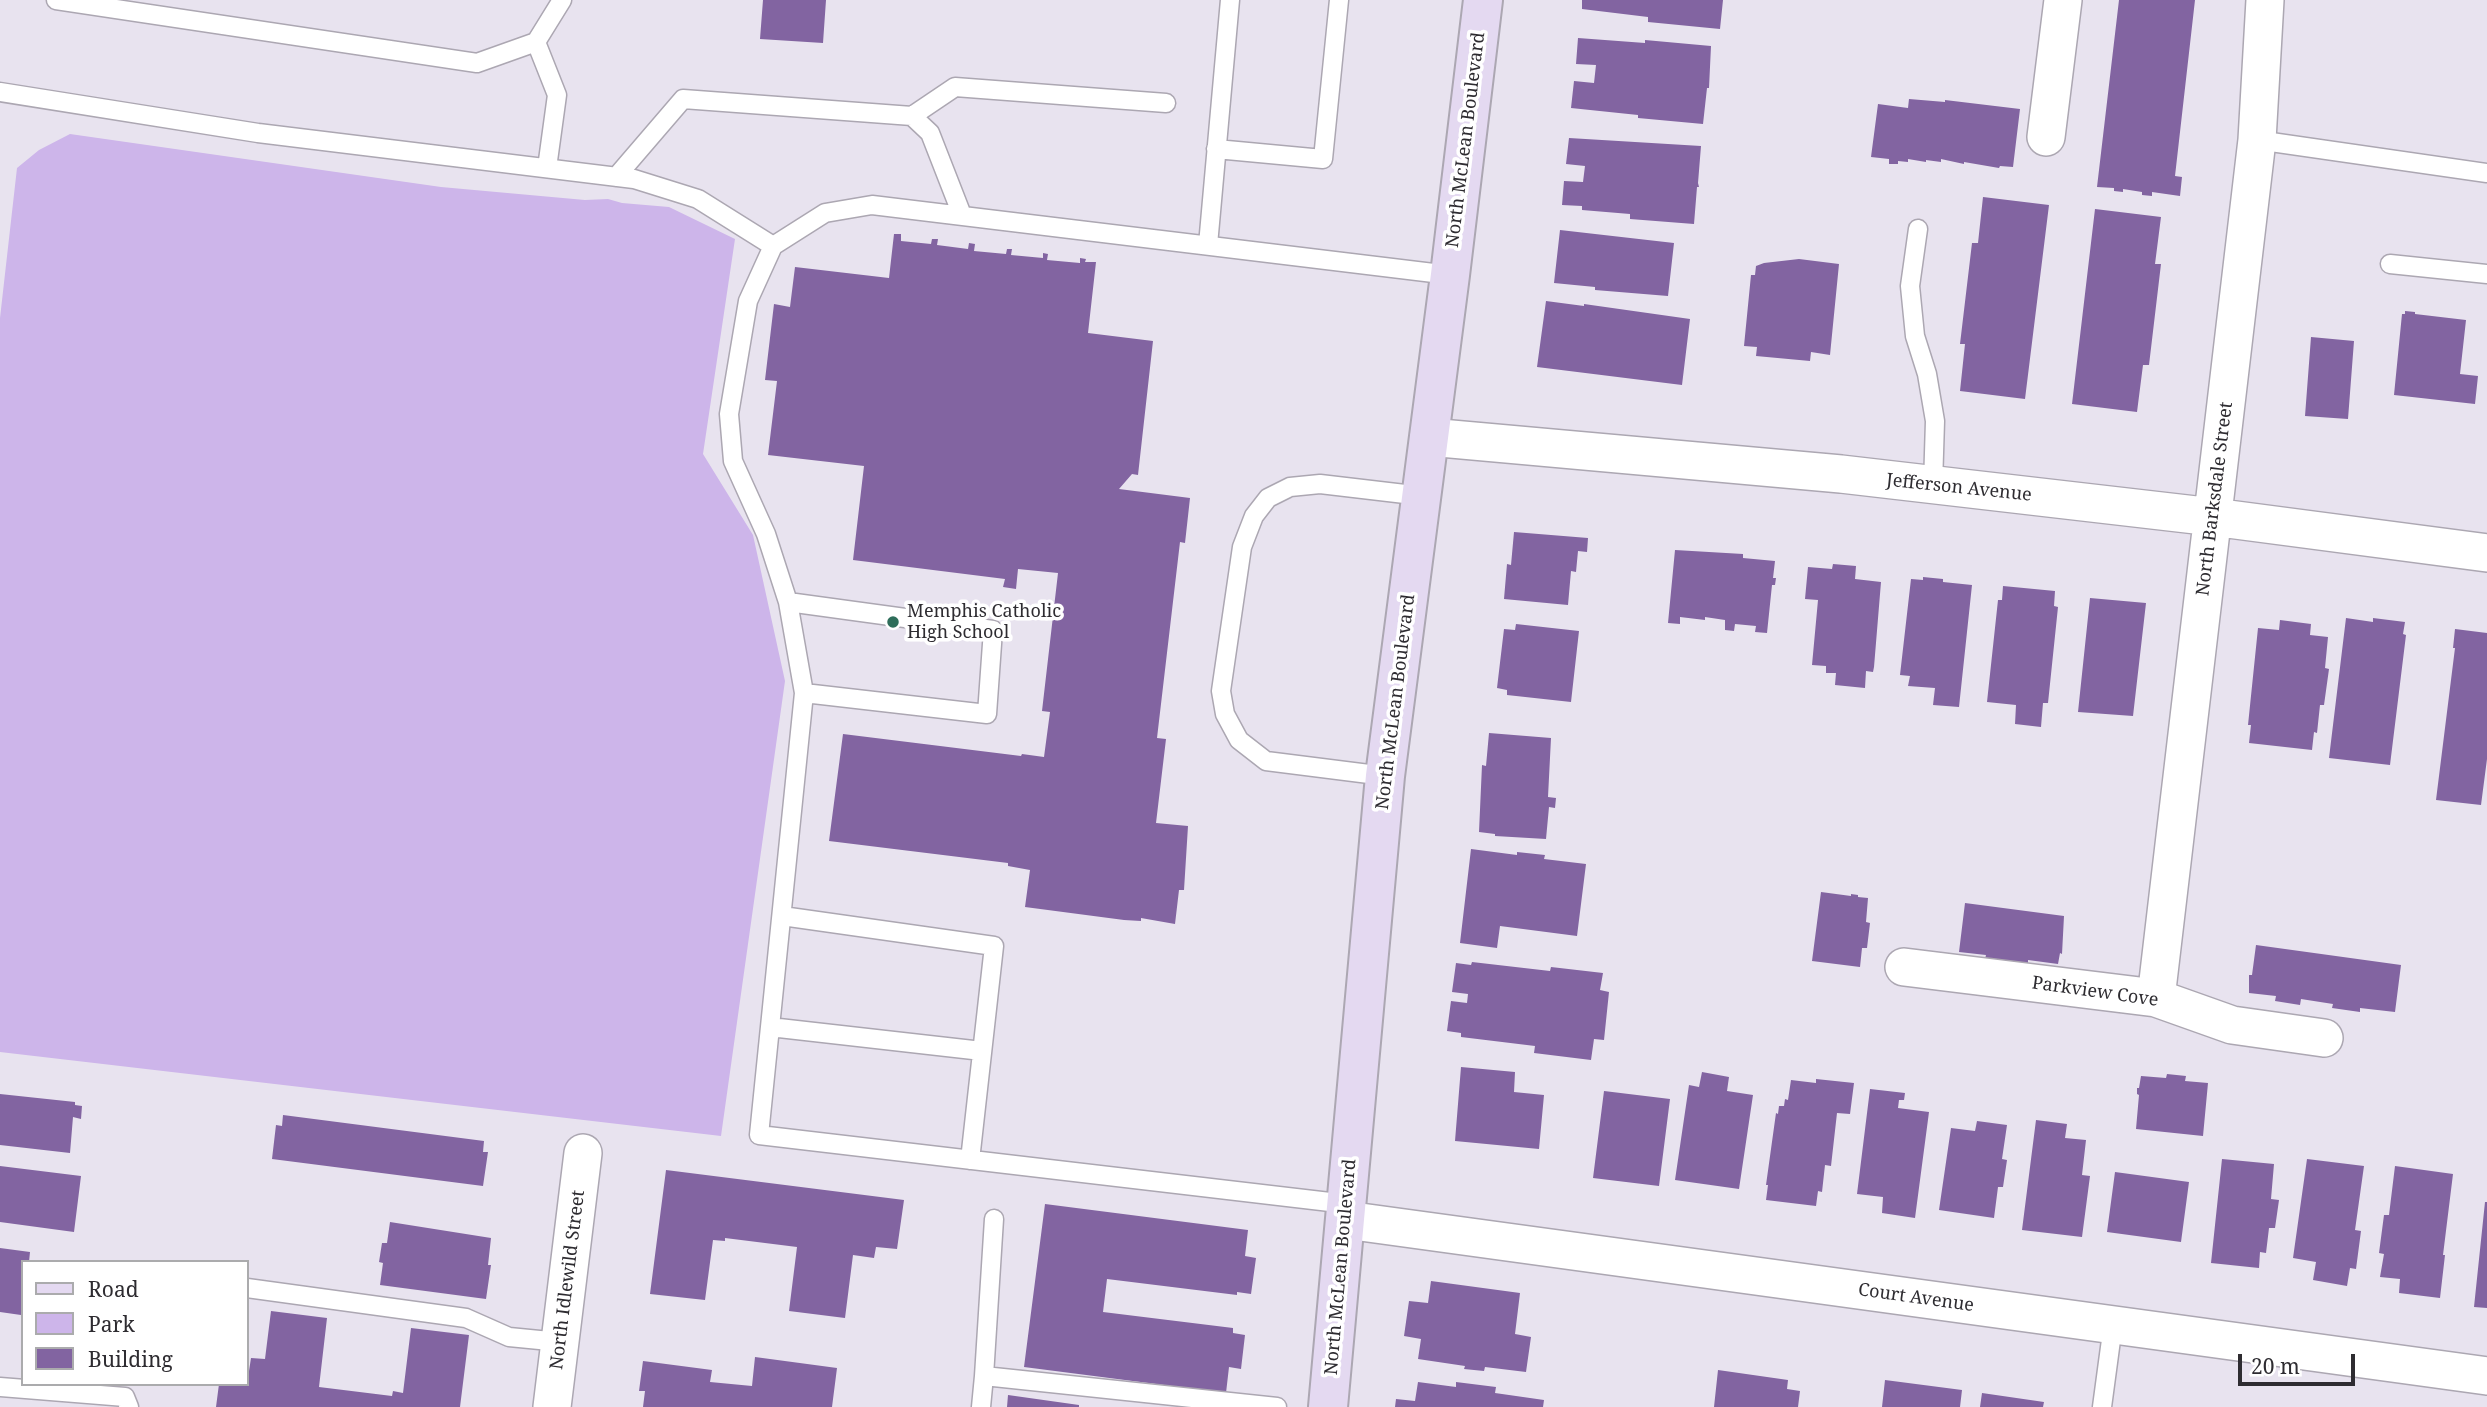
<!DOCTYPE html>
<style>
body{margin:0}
#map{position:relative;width:2487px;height:1407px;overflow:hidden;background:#e8e3ef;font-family:"Noto Serif",serif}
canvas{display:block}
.legend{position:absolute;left:21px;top:1260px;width:228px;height:126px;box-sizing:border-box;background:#fff;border:2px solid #ababad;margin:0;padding:9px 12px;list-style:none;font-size:21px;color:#2e2c31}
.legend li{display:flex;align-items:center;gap:14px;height:35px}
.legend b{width:35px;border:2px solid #ababad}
.scale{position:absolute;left:2238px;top:1354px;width:117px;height:32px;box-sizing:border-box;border:4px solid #2e2c31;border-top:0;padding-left:9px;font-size:21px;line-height:24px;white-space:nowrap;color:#2e2c31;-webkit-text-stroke:5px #fff;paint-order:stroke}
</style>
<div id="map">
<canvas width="2487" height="1407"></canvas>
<ul class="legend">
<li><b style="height:9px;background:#e4d9f1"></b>Road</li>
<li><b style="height:19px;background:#cdb5ea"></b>Park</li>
<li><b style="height:19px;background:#8264a1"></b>Building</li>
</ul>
<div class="scale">20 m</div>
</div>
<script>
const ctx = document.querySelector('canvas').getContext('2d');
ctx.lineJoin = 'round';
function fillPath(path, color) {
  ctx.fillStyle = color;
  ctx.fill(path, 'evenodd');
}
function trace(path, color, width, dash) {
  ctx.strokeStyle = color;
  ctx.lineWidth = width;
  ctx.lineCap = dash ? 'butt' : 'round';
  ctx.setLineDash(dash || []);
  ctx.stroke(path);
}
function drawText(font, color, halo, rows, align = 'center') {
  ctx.font = font + ' "Noto Serif",serif';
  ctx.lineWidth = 7;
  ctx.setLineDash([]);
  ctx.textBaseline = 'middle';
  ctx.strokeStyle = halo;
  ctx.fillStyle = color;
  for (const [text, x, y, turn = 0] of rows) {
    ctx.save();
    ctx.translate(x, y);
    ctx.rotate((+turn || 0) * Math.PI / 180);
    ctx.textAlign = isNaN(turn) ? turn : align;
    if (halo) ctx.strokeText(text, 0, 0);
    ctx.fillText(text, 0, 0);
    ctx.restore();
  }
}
fillPath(new Path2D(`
 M70,134l371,53 144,13 23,-1 14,4 47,4 66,32 -32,215 50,81 32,146 -64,455 -721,-84v-734l17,-150 22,-18z`), '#cdb5ea');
fillPath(new Path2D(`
 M763,0h63l-3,43 -63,-4z
 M1582,0h141l-3,29 -72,-7v-5l-66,-8z
 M2119,0h76l-20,176 7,1 -2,19 -28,-4v4l-10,-1v-3l-19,-3v3l-9,-1v-3l-17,-1z
 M1578,38l67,5v-3l66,6 -2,42h-2l-4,36 -65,-6v-3l-67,-7 3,-27 20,2 2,-18 -20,-1z
 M1909,99l36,3v-2l75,9 -7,58 -13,-1 -1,2 -35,-6v2l-23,-5v3l-15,-2v2l-18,-3v3l-10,-1v3h-9v-5l-18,-2 7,-53 30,4z
 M1569,138l132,8 -3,37 1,4h-2l-3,37 -64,-5v-5l-48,-4v-4l-20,-1 2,-24 19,1 2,-16 -19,-2z
 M1983,197l66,8 -24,194 -65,-8 5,-47h-5l12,-101h6z
 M2095,209l66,8 -6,47h6l-12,101h-6l-6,47 -65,-8z
 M1560,230l114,13 -6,53 -73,-6v-3l-41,-4z
 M894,234h7v7l30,3 1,-5h6l-1,6 31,4 1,-6 6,1 -1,7 32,3 1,-5h5l-1,6 32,3v-5l5,1 -1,6 33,3v-5l6,1 -1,3h11l-8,71 65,8 -15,134 -6,-1 -13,15 71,9 -5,45 -5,-1 -23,196 9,1 -10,84 32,3 -4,64h-5l-4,34 -34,-6v3l-17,-1 -99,-13 5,-37 -22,-4v-3l-179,-22 14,-107 178,22 1,-2 22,3 6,-45 -8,-1 16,-138 -40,-4 -2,20 -13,-2 2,-8 -152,-19 11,-94 -96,-11 9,-74 -12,-1 9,-76 16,3 5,-40 94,11z
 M1799,259l40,5 -9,91 -19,-3 -1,9 -54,-5 1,-9 -13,-1 7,-71h4l1,-9 8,-3z
 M1546,301l38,5v-2l106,15 -8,66 -145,-18z
 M2405,311l10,1v2l51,6 -6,54 18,2 -3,28 -81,-9 8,-81h3z
 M2311,337l43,4 -6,78 -43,-3z
 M1514,532l74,6 -1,14 -9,-1 -2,21 -5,-1 -3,34 -64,-6 3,-35 4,1z
 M1675,550l68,4v4l32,3 -2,17h3l-1,7h-3l-5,48 -12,-1 1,-6 -21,-2 -1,7 -9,-1v-10l-20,-3v3l-25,-3v7l-12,-1z
 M1833,564l23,2 -1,13 26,3 -7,85 -1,5 -7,-1 -1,17 -30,-3 1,-12h-10v-7l-14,-1 6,-65 -13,-1 3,-32 24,2z
 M1923,577l20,2v3l29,3 -13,122 -26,-2 2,-17 -27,-2 2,-10 -10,-1 11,-96 12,1z
 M2003,586l52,5 -1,15 4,1 -10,96h-5l-2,24 -26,-3 1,-19 -29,-3 11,-102h4z
 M2090,598l56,5 -13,113 -55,-4z
 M2346,618l27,4v-4l32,4 -2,12 3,1 -16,130 -61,-7z
 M2280,620l31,4 -1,11 18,2 -3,31 4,1 -5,36h-4l-3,28 -3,-1 -2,18 -63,-7 2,-18h-3l10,-97 21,2z
 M1516,624l63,7 -8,71 -64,-7v-5l-10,-2 7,-59 11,1z
 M2455,629l32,4v126l-6,46 -45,-5 19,-152h-2z
 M1489,733l62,5 -3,59 8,1 -1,10 -6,-1 -3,32 -51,-3v-2l-16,-2 3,-67 4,1z
 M1471,849l46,6v-3l28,3 -1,4 42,5 -9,72 -77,-10 -3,22 -37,-5z
 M1821,892l30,4v-2l7,1v2l10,1 -2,24 4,1 -3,25h-5l-2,19 -48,-6z
 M1965,903l99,13 -2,38 -2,-1 -2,11 -30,-4v4l-43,-5 1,-4 -27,-3z
 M2256,945l145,20 -6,47 -35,-4v4l-28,-4 1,-4 -32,-5 -1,6 -25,-4 1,-5 -27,-3v-18h3z
 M1472,962l78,9 1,-4 52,6 -3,17 9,2 -5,48 -10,-1 -3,21 -57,-7 1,-7 -74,-9v-4l-14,-2 4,-30 16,2 1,-9 -16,-2 4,-29 15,2z
 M1461,1067l54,5 -1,20 30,3 -5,54 -84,-8z
 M1702,1072l27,5 -2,14 26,4 -14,94 -64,-9 14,-95 10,2z
 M2167,1074l19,2 -1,5 23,2 -5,53 -67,-7 3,-34 -2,-1v-6h2l2,-12 25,2z
 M1816,1079l38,4 -4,31 -13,-1 -6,53 -6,-1 -3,27 -4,-1 -2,15 -50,-6 2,-15h-2l10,-72 2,1 1,-8h5l1,-7 3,1 3,-20 25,3z
 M1870,1089l35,4 -1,7h-5l-1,8 31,4 -14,106 -33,-5 1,-16 -26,-3z
 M1604,1091l66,8 -11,87 -66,-8z
 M0,1094l75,8v3l7,1 -1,13 -8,-2 -3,36 -70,-8z
 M283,1115l201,26 -1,11h5l-5,34 -211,-27 4,-34 6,1z
 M2036,1120l31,4 -2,14 21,2 -4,35 8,1 -8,61 -60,-7z
 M1977,1121l30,4 -5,34 5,1 -4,27h-5l-4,31 -55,-8 12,-82 24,3z
 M2222,1159l52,5 -3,35 8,1 -4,28h-6l-3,25 -6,-1 -1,16 -48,-5z
 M2307,1159l57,7 -9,64 6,1 -5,38 -6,-1 -3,18 -34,-6 3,-18 -23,-4z
 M0,1166l81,10 -7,56 -74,-10z
 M2395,1166l58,8 -10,81h2l-5,43 -41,-5 1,-14 -20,-2 4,-23 -5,-1 5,-38h5z
 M666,1170l238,30 -7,49 -21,-2 -2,11 -21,-3 -8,63 -56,-7 8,-64 -72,-9v3l-12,-1 -8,60 -55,-6z
 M2115,1172l74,10 -8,60 -74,-10z
 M2485,1202h2v106l-13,-1z
 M1045,1204l203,26 -3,26 11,2 -5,36 -14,-2v3l-130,-16 -4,33 130,16v5l12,2 -4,34 -12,-2 -3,26 -202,-26z
 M390,1222l101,16 -3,27h3l-5,34 -106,-14 3,-22 -4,-1 3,-19h5z
 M0,1248l30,4 -1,10h-6l-2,53 -21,-3z
 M1431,1281l89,12 -5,41 16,3 -5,35 -41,-5 -1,4 -20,-2 1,-3 -47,-7 3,-20 -17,-3 5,-35 19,2z
 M271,1311l56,7 -8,69 73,9 1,-5 10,2 8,-65 58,7 -9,72h-244l3,-23h28l4,-26 14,1z
 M755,1357l82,11 -5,39h-189l2,-16h-6l4,-30 69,9 -2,12 42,4z
 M1718,1370l70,10 -1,9 13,2 -2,16h-84z
 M1885,1380l77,10 -2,17h-78z
 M1418,1382l38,5v-5l40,5 -1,6 49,7 -1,7h-148l1,-8 19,2z
 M1982,1393l62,9 -1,5h-63z
 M1008,1395l71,10v2h-72z`), '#8264a1');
const lane = new Path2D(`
 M56,0l421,63 59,-21 26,-42
 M536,42l21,53 -10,73
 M0,92l258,41 376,46 64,20 75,47
 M912,116l18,17 32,82
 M2257,140l230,33
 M1216,149l107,10 16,-159
 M616,177l67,-78 229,17 43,-29 211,16
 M1918,229l-8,57 5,50 12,38 8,47 -2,64
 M1208,245l22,-245
 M2390,264l97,10
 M788,602l16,91
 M1385,776l-119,-15 -27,-21 -14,-26 -4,-23 21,-144 12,-31 14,-18 22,-11 30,-3 102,12
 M782,916l212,30 -24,214
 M770,1027l212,24
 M1347,1204l-588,-69 45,-442 183,21 6,-84 -205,-28 -22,-68 -33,-73 -4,-47 19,-113 25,-55 52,-33 47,-8 578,70
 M994,1219l-10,157 293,31
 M247,1288l219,30 43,19 51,5
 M0,1387l125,10 4,10
 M981,1407l3,-31
 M2102,1407l11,-82`);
const street = new Path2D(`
 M2046,137l17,-137
 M1429,437l412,37 372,43 274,36
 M1904,967l252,31 76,27 92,13
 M2156,998l101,-858 8,-140
 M1346,1220l1141,156
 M552,1407l31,-254`);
const secondary = new Path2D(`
 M1328,1407l57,-631 65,-501 33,-275`);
trace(lane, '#aca7b2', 21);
trace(street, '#aca7b2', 40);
trace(secondary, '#aca7b2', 42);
trace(lane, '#fff', 18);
trace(street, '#fff', 37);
trace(secondary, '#e4d9f1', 38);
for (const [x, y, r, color] of [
 [893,622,7,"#2e6d5a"]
]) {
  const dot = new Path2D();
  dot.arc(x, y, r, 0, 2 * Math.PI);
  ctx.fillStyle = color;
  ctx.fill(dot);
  trace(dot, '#fff', 2.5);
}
drawText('18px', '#2e2c31', '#fff', [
 ["North McLean Boulevard",1466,140,-83],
 ["Jefferson Avenue",1959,488,6],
 ["North Barksdale Street",2215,499,-83],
 ["North McLean Boulevard",1396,702,-83],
 ["Parkview Cove",2095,992,8],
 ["North McLean Boulevard",1341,1267,-85],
 ["North Idlewild Street",568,1280,-83],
 ["Court Avenue",1916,1298,8]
]);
drawText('18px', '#2e2c31', '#fff', [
 ["Memphis Catholic",907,612],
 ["High School",907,633]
], 'left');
</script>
